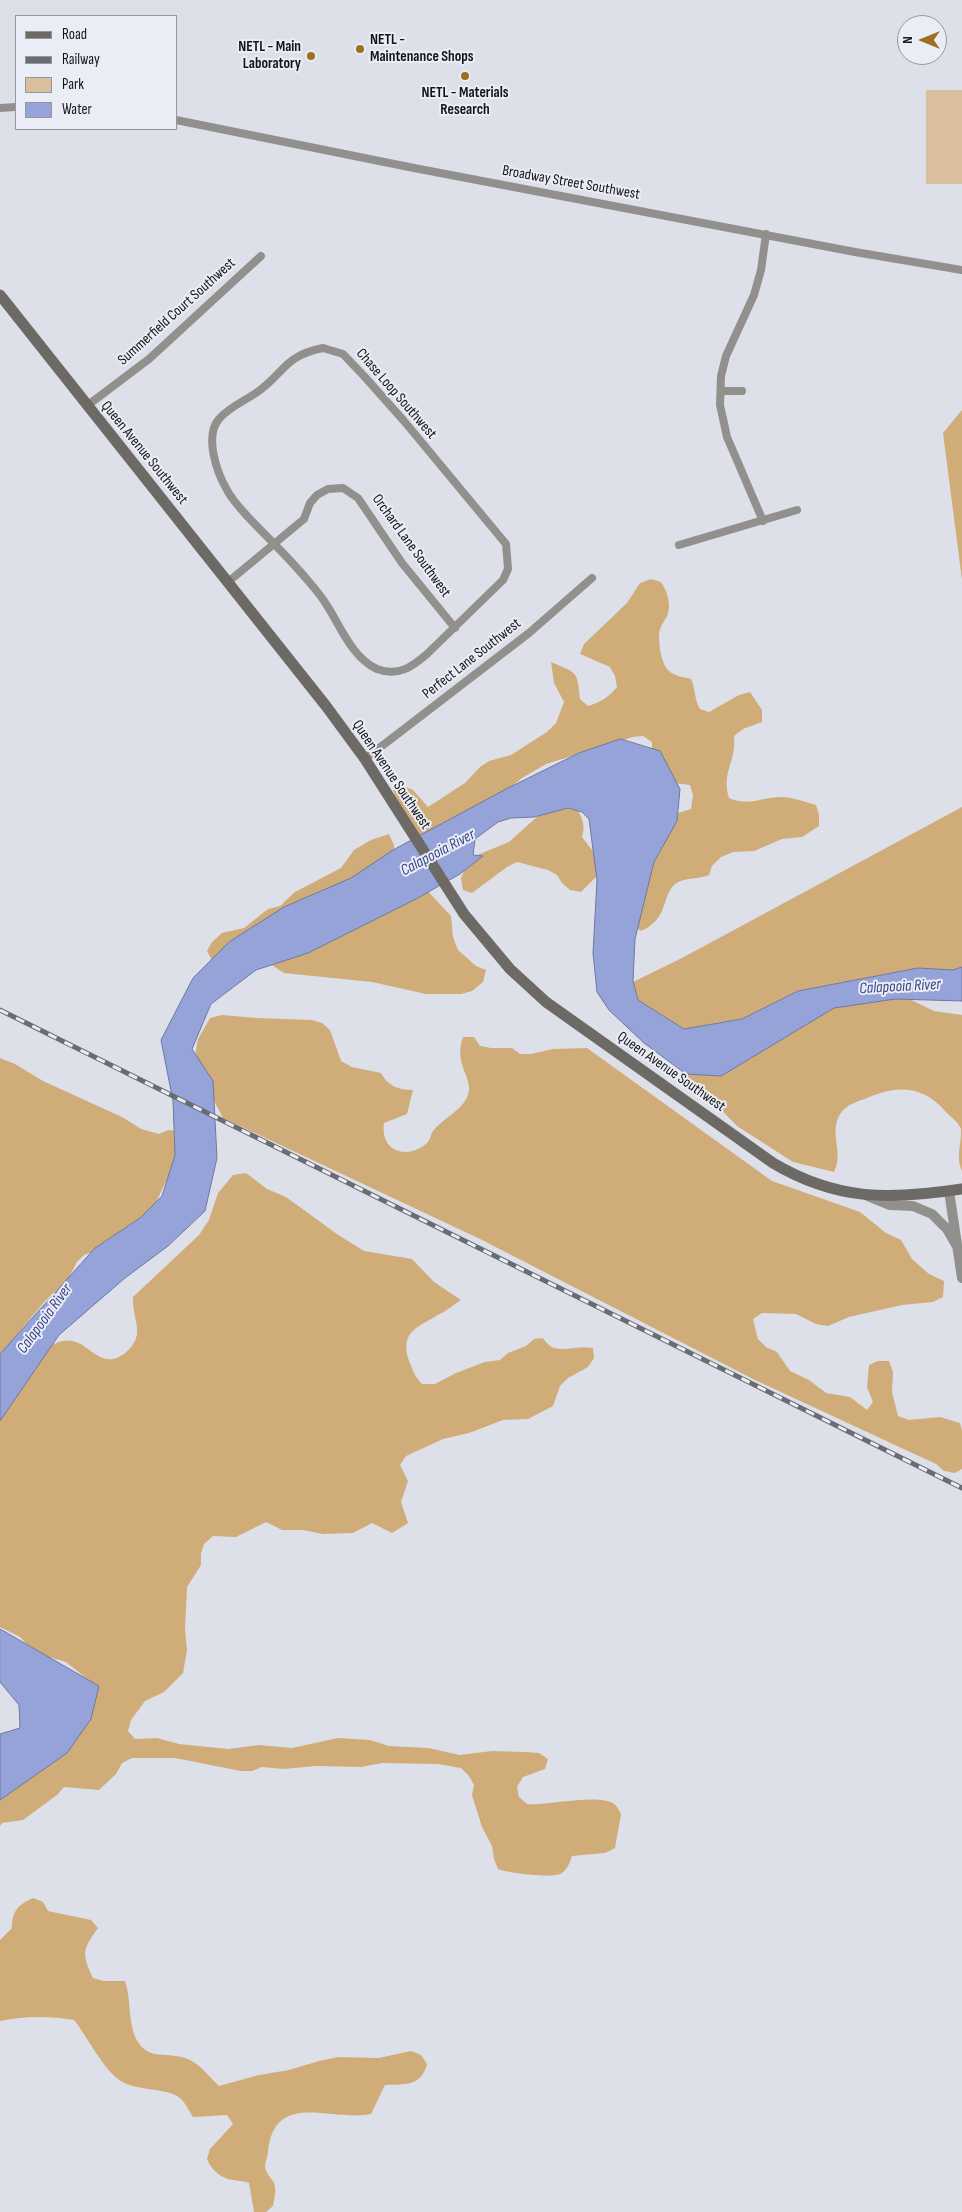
<!DOCTYPE html>
<style>
body{margin:0}
#map{position:relative;width:962px;height:2212px;overflow:hidden;background:#dde0e9;font-family:"Sofia Sans Condensed",sans-serif}
canvas{display:block}
.legend{position:absolute;left:15px;top:15px;width:162px;height:115px;box-sizing:border-box;background:#ebedf6;border:1px solid #95979d;margin:0;padding:6px 9px;list-style:none;font-size:15px;color:#141517}
.legend li{display:flex;align-items:center;gap:10px;height:25px}
.legend b{width:25px;border:1px solid #95979d}
.north{position:absolute;left:897px;top:15px;width:50px;height:50px;box-sizing:border-box;background:#ebedf6;border:1px solid #95979d;border-radius:50%;rotate:270deg;font-size:14px;font-weight:700;line-height:20px;text-align:center;color:#141517}
.north::after{content:'';display:block;margin:auto;width:18px;height:22px;background:#9d6f20;clip-path:polygon(50% 0,100% 100%,50% 72%,0 100%)}
</style>
<div id="map">
<canvas width="962" height="2212"></canvas>
<ul class="legend">
<li><b style="height:6px;background:#6d6965"></b>Road</li>
<li><b style="height:6px;background:#6a6c71"></b>Railway</li>
<li><b style="height:14px;background:#d9bf9c"></b>Park</li>
<li><b style="height:14px;background:#95a3d9"></b>Water</li>
</ul>
<div class="north">N</div>
</div>
<script>
const ctx = document.querySelector('canvas').getContext('2d');
ctx.lineJoin = 'round';
function fillPath(path, color) {
  ctx.fillStyle = color;
  ctx.fill(path, 'evenodd');
}
function trace(path, color, width, dash) {
  ctx.strokeStyle = color;
  ctx.lineWidth = width;
  ctx.lineCap = dash ? 'butt' : 'round';
  ctx.setLineDash(dash || []);
  ctx.stroke(path);
}
function drawText(font, color, halo, rows, align = 'center') {
  ctx.font = font + ' "Sofia Sans Condensed",sans-serif';
  ctx.lineWidth = 4;
  ctx.setLineDash([]);
  ctx.textBaseline = 'middle';
  ctx.strokeStyle = halo;
  ctx.fillStyle = color;
  for (const [text, x, y, turn = 0] of rows) {
    ctx.save();
    ctx.translate(x, y);
    ctx.rotate((+turn || 0) * Math.PI / 180);
    ctx.textAlign = isNaN(turn) ? turn : align;
    if (halo) ctx.strokeText(text, 0, 0);
    ctx.fillText(text, 0, 0);
    ctx.restore();
  }
}
fillPath(new Path2D(`
 M926,90h36v94h-36z`), '#d9bf9c');
fillPath(new Path2D(`
 M962,410v170l-19,-147z
 M651,579l10,3c6,9 11,23 6,34 -3,6 -7,10 -8,18 0,11 2,30 10,37 5,5 15,6 22,8 5,11 3,20 9,30l9,3 30,-17 11,-3 12,18v12l-19,7 -9,7c3,25 -13,35 -5,62 20,9 35,-2 55,-1 11,1 22,5 32,8l3,10v11l-17,11 -20,2 -28,12 -21,1 -12,5 -9,9 -3,9c-10,4 -23,3 -31,7 -18,11 -7,36 -37,49l-8,-6 33,-112h12l13,-4 2,-14 -3,-10 -16,-2 -22,-20v-21l-9,-6 -10,1 -87,27 -24,14 -17,14 -85,45 -23,-36 -4,-11 10,-4 10,4 15,17 37,-24 15,-16 9,-6 22,-6 36,-23 9,-9 8,-21 -10,-19 -3,-21c26,12 26,7 29,37l8,7c13,-4 21,-9 29,-19l-2,-11 -5,-9 -30,-13 4,-10 43,-41 13,-20z
 M556,806l20,1c6,11 10,18 6,30l14,18 1,21 -16,16 -11,-2 -8,-7 -5,-8 -9,-5 -31,-8 -10,5 -35,26 -9,-3 -2,-12 9,-20 39,-16 29,-26z
 M962,807v160l-9,3 -35,-2 -120,23 -56,28 -58,10 -46,-29 -5,-18 49,-24z
 M389,834l5,11 1,11 56,60 2,21 5,13 18,16 10,4 -3,12 -11,9 -11,3h-35l-54,-12 -88,-9 -17,-11 -55,-2 -5,-9 5,-9 10,-9 22,-5 24,-19 12,-3 15,-14 46,-24 13,-18 17,-10z
 M905,997l29,14 28,4v156c-7,-14 0,-28 -1,-42 -3,-7 -10,-12 -15,-17 -23,-27 -49,-27 -79,-14 -8,3 -18,6 -24,12 -17,21 2,40 -9,62l-41,-10 -56,-36 -34,-35 -18,-13 -2,-10 9,2 10,5h21l23,-22 92,-47z
 M222,1015l34,3 56,2 10,3 8,7 11,31 11,6 29,6c7,13 17,17 32,17l-6,24 -23,9c-4,28 22,37 42,21 5,-4 4,-9 7,-13 10,-13 29,-20 35,-36 6,-17 -15,-30 -5,-58h11l6,9 11,2h21l8,6h11l22,-5 34,-1 185,133 88,31 26,21 15,7 11,19 17,15 15,7 -1,16 -10,5 -31,3 -53,12 -21,9 -12,-2 -20,-10 -34,-1 -9,6 5,20 8,8 11,5 13,19 19,9 17,13 24,4 17,13 6,-8 -6,-15 2,-22 9,-4h11l4,11 -1,20 6,24 11,4 31,-3 20,6 2,8v38l-7,4 -11,-2 -8,-7 -181,-84 -275,-141 -257,-121 -29,-56 4,-23 12,-21z
 M0,1058l15,6 28,17 81,37 17,11 18,5 9,-4 11,1v11l-7,26 -18,39 -51,41 -19,7 -7,7 -9,17 -23,22 -30,36 -15,25z
 M246,1173l21,16 19,8 51,37 27,17 48,8 22,23 27,18c-8,5 -15,11 -23,15 -20,12 -39,17 -29,46 4,10 6,16 13,23h13l21,-11 29,-11 15,-2 8,-7 18,-7 8,-7 9,-1c12,20 29,6 50,10l1,10 -6,9 -20,11 -8,8 -7,20 -25,13 -25,1 -34,13 -26,6 -37,17 -6,9 8,16 -7,21 7,21 -16,10 -20,-10 -19,10 -30,1 -20,-4h-21l-16,-8 -30,15 -23,-1 -9,8 -3,10v11l-14,22 -2,42 2,21 -4,23 -19,19 -19,9 -14,19 -3,11 7,8 22,-1 22,6 49,5 31,-4 33,3 46,-10 32,2 19,6 39,2 32,7 32,-4 33,1 14,1 9,6 -3,10 -22,8 -6,10 2,10 8,7c20,2 72,-11 87,0 3,2 5,6 7,10l-6,34 -10,5 -33,3c-2,7 -5,13 -10,17 -8,6 -55,0 -64,-4l-4,-10 -2,-13 -10,-19 -10,-32 2,-10 -5,-9 -8,-8 -23,-4 -56,-1 -21,4 -45,-1 -33,3 -21,-2 -10,4h-11l-66,-13h-43l-10,5 -6,11 -17,16 -35,-3 -7,8 -34,25 -21,3 -2,3v-43l89,-68 8,-20 -2,-10 -29,-23 -31,-9 -15,-16 -20,-10v-229c13,-14 39,-47 54,-54 24,-11 31,7 49,14 14,6 32,-10 34,-24 1,-12 -5,-24 -4,-37l66,-62 10,-15 9,-27 15,-18z
 M33,1898l10,4 5,9 43,9 7,8c-15,21 -17,25 -5,50l10,3h22c6,17 3,35 9,53 12,31 34,15 56,26 12,6 19,17 29,26l40,-11 30,-5 30,-9 19,-4 41,1 32,-7 10,4 6,9c-6,23 -22,20 -42,21l-14,29c-40,8 -96,-24 -103,37 0,5 -3,11 -3,15 0,6 6,12 9,17 3,7 0,16 -1,23l-7,6h-12l-5,-29c-8,-3 -15,-2 -21,-4 -10,-3 -18,-12 -21,-20l3,-10 23,-25 -6,-9 -34,2c-4,-6 -8,-15 -13,-19 -14,-11 -41,-6 -59,-17 -17,-10 -34,-45 -47,-61 -25,-4 -49,-4 -74,1v-81l12,-12c0,-17 6,-23 21,-30z`), '#d0ac79');
const water = new Path2D(`
 M621,739l39,12 20,38 -3,32 -23,41 -19,77 -2,42 5,19 46,29 58,-10 56,-28 120,-23 35,2 9,-3v34l-67,-2 -61,9 -113,68 -35,-2 -42,-31 -35,-33 -12,-18 -4,-39 4,-73 -8,-61 -7,-7 -14,-4 -34,9 -23,1 -13,4 -23,17 -2,16 10,1 -23,18 -44,25 -108,54 -52,17 -45,34 -19,45 21,32 4,77 -12,53 -37,35 -43,32 -66,57 -59,86v-67l95,-106 45,-30 22,-22 13,-41 -2,-54 -12,-61 32,-62 36,-36 55,-35 67,-29 42,-28 113,-61 73,-36z
 M0,1629l99,57 -8,33 -24,34 -67,47v-66l20,-6 -1,-23 -19,-23z`);
fillPath(water, '#95a3d9');
trace(water, '#6e789f', 1);
trace(new Path2D(`
 M0,108l16,-1
 M176,120l238,48 441,84 107,18
 M323,348l20,6 21,22 40,45 102,123 2,25 -5,11 -76,74c-15,13 -29,23 -50,15 -25,-11 -37,-44 -51,-65 -4,-7 -10,-14 -16,-21 -19,-23 -41,-44 -62,-66 -7,-8 -16,-17 -21,-27 -10,-17 -23,-54 -8,-71 9,-11 25,-18 37,-26 29,-20 27,-37 67,-45z
 M721,391h21
 M88,405l61,-46 112,-103
 M763,521l-36,-84 -7,-32 1,-29 5,-20 28,-61 7,-25 5,-36
 M679,545l118,-35
 M228,582l76,-63 6,-16 7,-8 11,-6 15,-1 15,10 44,65 53,65
 M365,759l164,-126 63,-55`), '#92908c', 8);
trace(new Path2D(`
 M949,1191l13,87
 M868,1196l22,9 23,1 19,8 15,15 11,19`), '#92908c', 10);
trace(new Path2D(`
 M0,295l326,411 39,53 99,155 46,55 36,33 227,161c64,38 117,37 189,26`), '#6d6965', 11);
const rail = new Path2D(`
 M0,1010l962,478`);
trace(rail, '#6a6c71', 5);
trace(rail, '#ebedf6', 3, [9]);
for (const [x, y, r, color] of [
 [360,49,5,"#9d6f20"],
 [311,56,5,"#9d6f20"],
 [465,76,5,"#9d6f20"]
]) {
  const dot = new Path2D();
  dot.arc(x, y, r, 0, 2 * Math.PI);
  ctx.fillStyle = color;
  ctx.fill(dot);
  trace(dot, '#ebedf6', 2);
}
drawText('bold 15px', '#141517', '#ebedf6', [
 ["NETL -",370,40],
 ["Maintenance Shops",370,57],
 ["NETL - Main",301,47,"right"],
 ["Laboratory",301,64,"right"],
 ["NETL - Materials",465,93,"center"],
 ["Research",465,110,"center"]
], 'left');
drawText('15px', '#141517', '#ebedf6', [
 ["Broadway Street Southwest",571,183,10],
 ["Summerfield Court Southwest",177,312,-42],
 ["Chase Loop Southwest",396,394,49],
 ["Queen Avenue Southwest",144,453,51],
 ["Orchard Lane Southwest",411,546,54],
 ["Perfect Lane Southwest",472,659,-38],
 ["Queen Avenue Southwest",391,775,56],
 ["Queen Avenue Southwest",671,1072,35]
]);
drawText('italic 16px', '#394587', '#ebedf6', [
 ["Calapooia River",438,853,-28],
 ["Calapooia River",900,987,-3],
 ["Calapooia River",45,1319,-54]
]);
</script>
